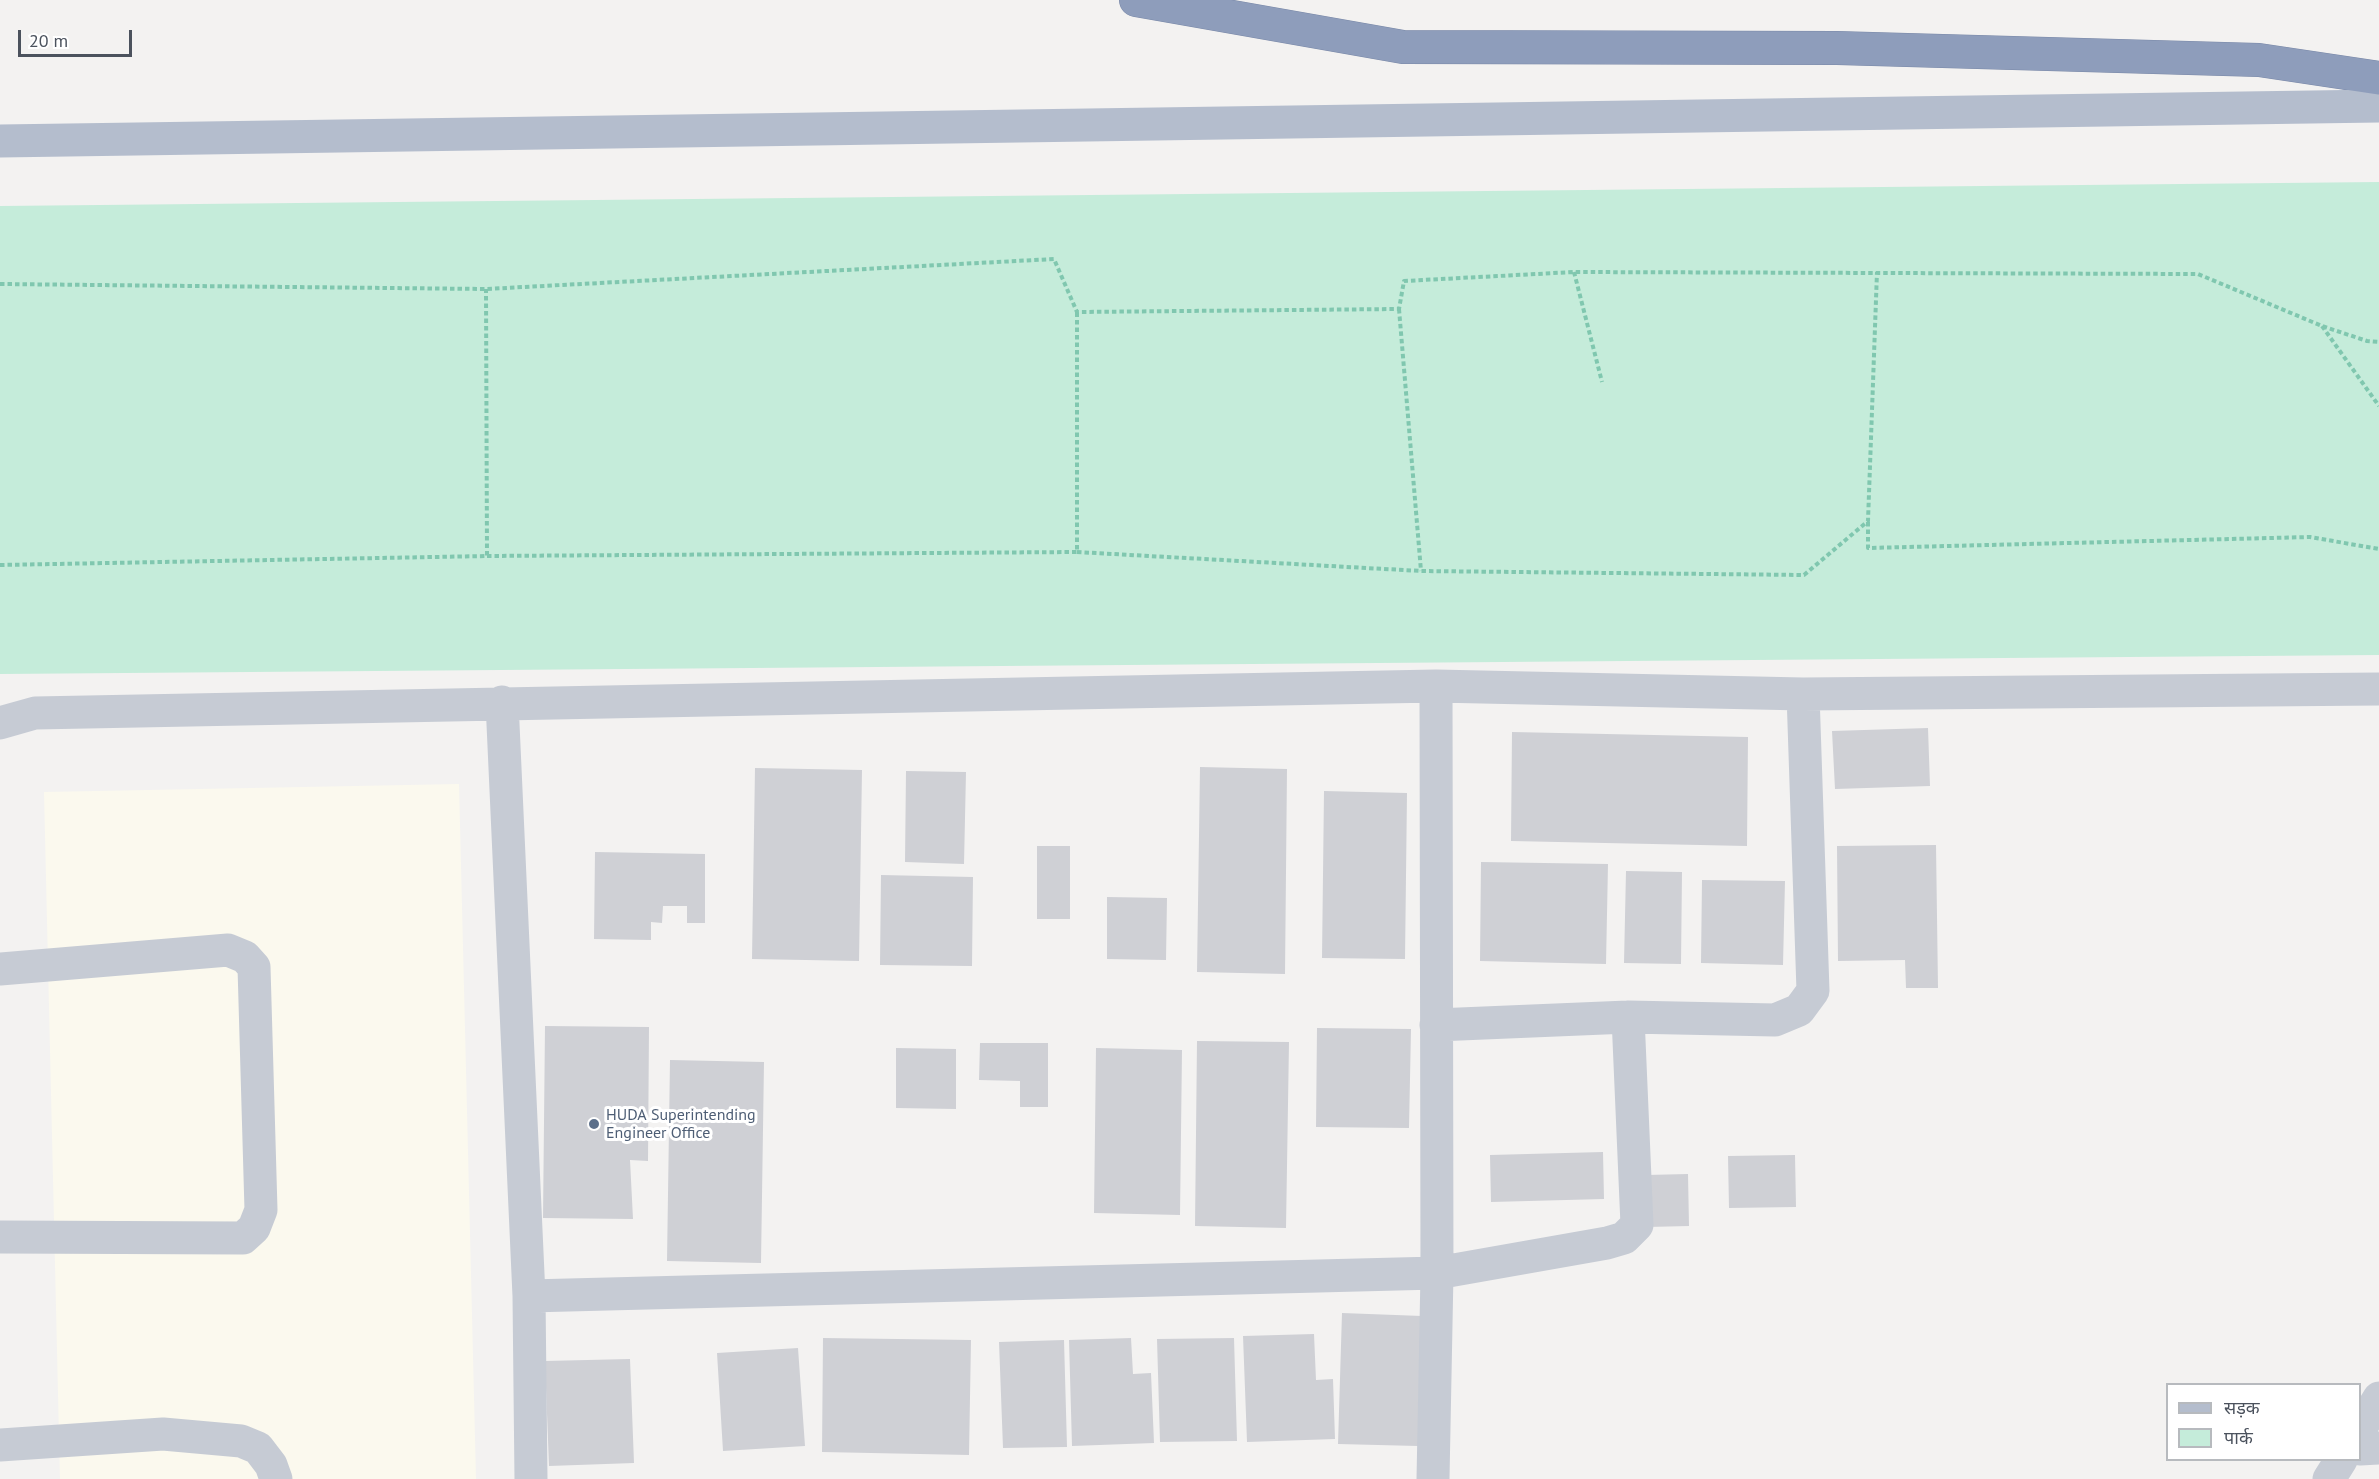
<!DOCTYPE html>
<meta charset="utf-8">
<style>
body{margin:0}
#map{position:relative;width:2379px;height:1479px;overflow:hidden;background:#f3f2f1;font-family:"PT Sans","Noto Sans Devanagari",sans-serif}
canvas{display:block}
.legend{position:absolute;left:2166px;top:1383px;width:195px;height:78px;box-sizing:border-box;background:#fff;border:2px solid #b7babe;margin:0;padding:8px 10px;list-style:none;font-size:18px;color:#4b525d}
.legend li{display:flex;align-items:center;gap:12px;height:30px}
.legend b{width:30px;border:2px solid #b7babe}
.scale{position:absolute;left:18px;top:30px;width:114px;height:27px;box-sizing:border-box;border:3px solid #4b525d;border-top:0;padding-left:8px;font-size:18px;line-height:21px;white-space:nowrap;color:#4b525d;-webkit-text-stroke:4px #fff;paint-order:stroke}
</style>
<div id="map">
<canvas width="2379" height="1479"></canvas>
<ul class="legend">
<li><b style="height:8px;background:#b4bdcd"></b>सड़क</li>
<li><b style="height:16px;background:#c5ecda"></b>पार्क</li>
</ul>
<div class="scale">20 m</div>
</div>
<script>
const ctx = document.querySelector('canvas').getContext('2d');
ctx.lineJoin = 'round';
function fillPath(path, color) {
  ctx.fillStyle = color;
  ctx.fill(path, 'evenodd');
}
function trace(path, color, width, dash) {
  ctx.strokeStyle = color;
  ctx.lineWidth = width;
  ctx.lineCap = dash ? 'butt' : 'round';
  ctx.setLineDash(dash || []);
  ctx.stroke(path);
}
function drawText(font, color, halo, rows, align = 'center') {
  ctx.font = font + ' "PT Sans",sans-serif';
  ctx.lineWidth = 6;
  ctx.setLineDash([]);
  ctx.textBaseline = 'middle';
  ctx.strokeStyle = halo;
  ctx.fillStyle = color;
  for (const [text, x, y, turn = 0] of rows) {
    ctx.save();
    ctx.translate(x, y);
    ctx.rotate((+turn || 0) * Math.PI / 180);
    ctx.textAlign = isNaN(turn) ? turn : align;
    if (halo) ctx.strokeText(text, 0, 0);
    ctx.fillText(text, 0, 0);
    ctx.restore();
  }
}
fillPath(new Path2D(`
 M459,784l17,695h-416l-16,-687z`), '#fbf9ee');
fillPath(new Path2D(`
 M2379,182v473l-2379,19v-468z`), '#c5ecda');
fillPath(new Path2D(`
 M1928,728l2,58 -95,3 -3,-58z
 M1512,732l236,5 -1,109 -236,-5z
 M1200,767l87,2 -2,205 -88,-2z
 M755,768l107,2 -3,191 -107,-2z
 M906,771l60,1 -2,92 -59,-2z
 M1324,791l83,2 -2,166 -83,-1z
 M1936,845l2,143h-32l-1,-28 -67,1 -1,-115z
 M1037,846h33v73h-33z
 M595,852l110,2v69h-18v-17h-24l-1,17 -11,-1v18l-57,-1z
 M1481,862l127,2 -2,100 -126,-3z
 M1626,871l56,1 -1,92 -57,-1z
 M881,875l92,2 -1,89 -92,-1z
 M1702,880l83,1 -2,84 -82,-2z
 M1107,897l60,1 -1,62 -59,-1z
 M545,1026l104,1 -1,134 -18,-1 3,59 -90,-1z
 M1317,1028l94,1 -2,99 -93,-1z
 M1197,1041l92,1 -3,186 -91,-2z
 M980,1043h68v64h-28v-26l-41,-1z
 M896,1048l60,1v60l-60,-1z
 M1096,1048l86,2 -2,165 -86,-2z
 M670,1060l94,2 -3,201 -94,-2z
 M1603,1152l1,47 -113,3 -1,-47z
 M1795,1155l1,52 -67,1 -1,-52z
 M1688,1174l1,52 -42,1 -1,-52z
 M1342,1313l80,3 -4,130 -80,-2z
 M1314,1334l2,46 17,-1 2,60 -88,3 -4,-106z
 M823,1338l148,2 -2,115 -147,-3z
 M1131,1338l2,36 18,-1 3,70 -82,3 -3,-106z
 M1234,1338l3,103 -77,1 -3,-103z
 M1064,1340l3,107 -64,1 -4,-106z
 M798,1348l7,98 -82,5 -6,-98z
 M630,1359l4,104 -85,3 -4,-105z`), '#cfd0d5');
const highway = new Path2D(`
 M1136,0l267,47 434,1 422,12 120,18`);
trace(highway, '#7988a7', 34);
trace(new Path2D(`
 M1574,272l28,110
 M0,284l486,5 568,-30 23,53 322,-3 5,-28 170,-9 624,2 124,52 45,15 12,1
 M1399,309l22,262
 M2322,326l57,80
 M1868,522v26l442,-11 69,12
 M1077,552l344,19 383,4 64,-54 9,-249
 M487,556l590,-4v-240
 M0,565l487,-9 -1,-267`), '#80c7af', 4, [4.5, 3]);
trace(new Path2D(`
 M502,702l27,594 2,183
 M0,723l35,-10 1401,-27 367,8 576,-5
 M0,969l228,-19 17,7 9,10 7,243 -7,18 -11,10 -243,-1
 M1436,1025l192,-8 147,3 24,-10 14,-19 -10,-297
 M529,1296l908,-23 170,-30 17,-5 13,-13 -9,-208
 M2360,1429l19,-31
 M0,1445l163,-11 78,7 17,7 13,17 5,14
 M2360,1449l19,-1
 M1433,1479l4,-206 -1,-587
 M2329,1479l12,-19`), '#c6cbd4', 33);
trace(new Path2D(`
 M0,141l2379,-35`), '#b4bdcd', 33);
trace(highway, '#8e9dbb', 33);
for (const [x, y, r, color] of [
 [594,1124,6,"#5c6f8a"]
]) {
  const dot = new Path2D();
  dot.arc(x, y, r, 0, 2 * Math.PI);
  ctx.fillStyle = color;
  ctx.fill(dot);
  trace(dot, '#fff', 2);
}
drawText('16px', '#4e5e75', '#fff', [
 ["HUDA Superintending",606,1115],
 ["Engineer Office",606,1133]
], 'left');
</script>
